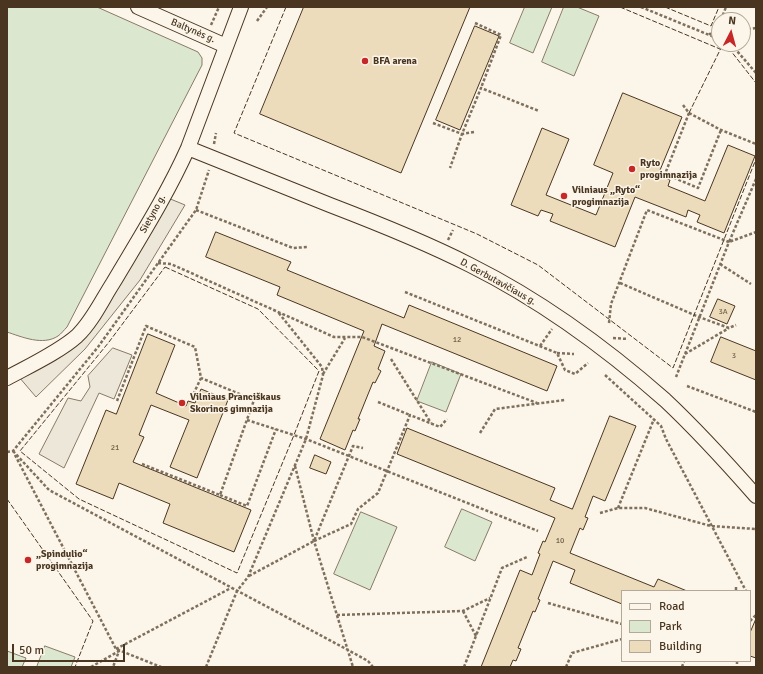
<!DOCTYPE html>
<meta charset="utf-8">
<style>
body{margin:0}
#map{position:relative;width:763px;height:674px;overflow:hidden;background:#fbf6e9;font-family:Signika,sans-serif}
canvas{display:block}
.frame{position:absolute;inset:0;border:8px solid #4a3520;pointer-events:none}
.legend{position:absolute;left:621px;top:590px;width:130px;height:72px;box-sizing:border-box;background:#fbf6e9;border:1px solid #b4a999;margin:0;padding:5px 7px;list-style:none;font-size:12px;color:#4a3520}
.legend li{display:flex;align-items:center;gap:8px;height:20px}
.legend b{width:20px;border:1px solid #b4a999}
.north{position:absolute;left:711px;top:12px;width:40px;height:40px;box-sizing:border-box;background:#fbf6e9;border:1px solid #b4a999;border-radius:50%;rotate:6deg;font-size:11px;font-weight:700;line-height:16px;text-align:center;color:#4a3520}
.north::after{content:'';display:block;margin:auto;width:14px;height:18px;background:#c62828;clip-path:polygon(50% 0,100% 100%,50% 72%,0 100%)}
.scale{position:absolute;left:12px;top:644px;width:113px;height:18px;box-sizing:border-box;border:2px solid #4a3520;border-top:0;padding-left:5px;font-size:12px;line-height:14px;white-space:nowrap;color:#4a3520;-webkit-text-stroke:3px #fbf6e9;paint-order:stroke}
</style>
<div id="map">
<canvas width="763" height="674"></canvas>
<div class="frame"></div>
<ul class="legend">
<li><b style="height:5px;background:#fbf6e9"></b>Road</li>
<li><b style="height:11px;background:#dce7d0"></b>Park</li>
<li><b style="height:11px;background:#ecdcbc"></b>Building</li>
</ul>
<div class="north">N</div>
<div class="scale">50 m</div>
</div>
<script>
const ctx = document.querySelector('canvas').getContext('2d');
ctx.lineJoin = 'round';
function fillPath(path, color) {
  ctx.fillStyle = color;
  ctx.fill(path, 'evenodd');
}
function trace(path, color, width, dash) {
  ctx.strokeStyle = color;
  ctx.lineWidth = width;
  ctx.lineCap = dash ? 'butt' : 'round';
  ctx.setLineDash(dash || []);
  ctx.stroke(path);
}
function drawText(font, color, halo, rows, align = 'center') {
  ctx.font = font + ' Signika,sans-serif';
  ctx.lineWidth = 3;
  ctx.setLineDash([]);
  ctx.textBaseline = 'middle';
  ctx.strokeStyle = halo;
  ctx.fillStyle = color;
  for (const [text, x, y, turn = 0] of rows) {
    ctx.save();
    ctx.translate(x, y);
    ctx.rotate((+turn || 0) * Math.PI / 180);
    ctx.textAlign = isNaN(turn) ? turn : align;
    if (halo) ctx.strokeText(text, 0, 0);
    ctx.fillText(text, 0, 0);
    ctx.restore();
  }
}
const green = new Path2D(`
 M7,7h90l101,45 4,6v7l-135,262c-3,3 -6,7 -9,9 -15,10 -36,1 -51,-4z
 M525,7h27l-19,46 -23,-10z
 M564,7h13l22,9 -25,60 -32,-14z
 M432,362l29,12 -15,38 -29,-11z
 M462,509l30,13 -17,39 -30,-14z
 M361,512l36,15 -27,63 -36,-16z
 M45,646l30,11 -4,10h-34z
 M7,651l19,7 -4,9h-15z`);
fillPath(green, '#dce7d0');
trace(green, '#887966', 1);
const parking = new Path2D(`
 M168,198l17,7 -45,75 -55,69 -49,48 -17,-20 49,-32z
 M113,348l19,7 -18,44 -15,-6 -35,75 -25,-14 29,-56 13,3 9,-14 -2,-11z`);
fillPath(parking, '#ede7d9');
trace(parking, '#887966', 1);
const building = new Path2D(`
 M304,7h166l-69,166 -141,-59z
 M475,26l24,10 -39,94 -24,-10z
 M623,93l59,24 -24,58 12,5 -2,6 37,15 23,-56 27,11 -31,77 -27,-11 3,-7 -12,-5 -2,7 -51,-20 -20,50 -65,-26 3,-7 -12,-4 -3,6 -27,-11 31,-77 27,11 -23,56 50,20 17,-42 -19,-8z
 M216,232l75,30 -4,8 117,48 5,-13 148,61 -10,25 -165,-67 -8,22 11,5 -7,18 3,2 -6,12 -2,-1 -15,37h2l-5,12 -2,-1 -8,20 -25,-11 44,-108 -87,-36 3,-8 -74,-30z
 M718,299l17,7 -8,18 -17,-7z
 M148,334l27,11 -19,48 30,13 2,-5 7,2 6,-14 27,11 -31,78 -27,-11 19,-47 -38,-15 -12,30 5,2 -11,25 118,48 -17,42 -71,-29 7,-19 -51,-21 -6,16 -37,-15 30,-74 10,4z
 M721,337l35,14v29l-45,-18z
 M610,416l26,10 -31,75 -12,-5 -8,21 3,1 -5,12 -3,-2 -10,25 84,34 4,-8 29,12h-65v13l-52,-21 5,-13 -22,-9 -15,38 2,1 -5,12 -2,-1 -15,37 3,1 -5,12 -3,-1 -3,7h-29l39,-97 12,5 8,-21 -2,-1 5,-12 2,1 10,-24 -158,-64 10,-26 148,60 -5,12 22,9z
 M315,455l16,7 -5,12 -16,-6z
 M756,619v39l-6,-2v-23z`);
fillPath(building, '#ecdcbc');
trace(building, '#4a3520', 1);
const minor = new Path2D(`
 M138,7l88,39
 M188,148c47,19 95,38 142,57 47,18 95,37 140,60 70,35 136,83 195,135 32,30 62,63 91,96
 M7,378c22,-12 52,-26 70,-42 15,-14 25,-36 36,-53 26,-44 54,-88 75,-135l53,-141`);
trace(minor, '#4a3520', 16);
trace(new Path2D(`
 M641,7l78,32
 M721,20l5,-13
 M257,21l10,-14
 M475,23l26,12 -20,53
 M211,25l8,-18
 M743,30l13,-2
 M716,33l3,-7
 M709,34l10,-1
 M731,44l25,29
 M683,105l6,8 32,17 35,14
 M689,113l-24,61 33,14 23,-58
 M433,123l29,11 -12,34
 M474,132l-12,2 19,-46 58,23
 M214,144l2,-11
 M756,179l-27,63 27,-10
 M196,210l97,38 15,-1
 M448,240l5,-10
 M158,263l13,1 163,73h28l175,66
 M720,264l31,20
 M620,283l79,34 30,11 7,-3
 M405,292l152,61 8,17 10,4 13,-11
 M609,323l2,-19 36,-94 82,32 -53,135
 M613,338l15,1
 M540,346l12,-17
 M557,353l17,1
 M685,354l44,-26
 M391,359l40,64
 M323,374l22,-36
 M605,375l56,51 5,13 80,152
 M687,386l69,26
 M117,401l29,-75 49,21 6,31 -9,19
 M378,402l32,13
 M247,420l59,19 232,92
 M480,433l15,-24 70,-9
 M13,451l36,39 299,160 20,11 5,6
 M7,452l6,-1 85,-104 98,-137 13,-40
 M15,455l101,194 45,18
 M142,464l78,31 34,-95 -53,-22
 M295,466l19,75 39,126
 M220,495l27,11 29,-77
 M618,508l36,-89
 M600,513l18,-5h27l66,18 45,3
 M314,541l37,-17 7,-15 20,-16 32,-78 30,12 7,-8
 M249,576l65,-35 39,-95 10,2
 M736,587v4
 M548,603l74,21
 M463,611l13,25
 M337,615l126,-4 27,-13
 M750,621l6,-6
 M116,649l115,-61
 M737,661v6
 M91,667l28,-16 -6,16
 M206,667l31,-76 11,-14 58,-138 17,-64 -1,-8 -44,-55
 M464,667l38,-99 25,-11
 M566,667l6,-14 50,-14
 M682,667l2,-6`), '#7f6f5c', 2.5, [3, 2]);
trace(minor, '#fbf6e9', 14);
trace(new Path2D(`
 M286,7l-52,126 243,101 61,31 135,103 83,-209
 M620,7l100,42
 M665,7l46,19 8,-19
 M689,113l34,-69 4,2 29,37
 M165,267l93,42 61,62 -25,64 -57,138 -158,-74 -59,-48 89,-109z
 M7,499l86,122 -18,46`), '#4a3520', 1, [5, 2]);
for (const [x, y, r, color] of [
 [365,61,4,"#c62828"],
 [632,169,4,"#c62828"],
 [564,196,4,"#c62828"],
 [182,403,4,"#c62828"],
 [28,560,4,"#c62828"]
]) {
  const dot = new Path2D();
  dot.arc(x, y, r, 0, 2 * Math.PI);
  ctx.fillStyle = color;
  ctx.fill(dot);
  trace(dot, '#fbf6e9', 1.5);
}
drawText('8px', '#725f47', null, [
 ["3A",723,312],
 ["12",457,340],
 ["3",734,356],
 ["21",115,448],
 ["10",560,541]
]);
drawText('10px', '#4a3520', '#fbf6e9', [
 ["Baltynės g.",193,31,23],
 ["Sietyno g.",153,214,-61],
 ["D. Gerbutavičiaus g.",498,282,29]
]);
drawText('bold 10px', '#4a3520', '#fbf6e9', [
 ["BFA arena",373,61],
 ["Ryto",640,163],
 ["progimnazija",640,175],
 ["Vilniaus „Ryto“",572,190],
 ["progimnazija",572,202],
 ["Vilniaus Pranciškaus",190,397],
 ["Skorinos gimnazija",190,409],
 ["„Spindulio“",36,554],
 ["progimnazija",36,566]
], 'left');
</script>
